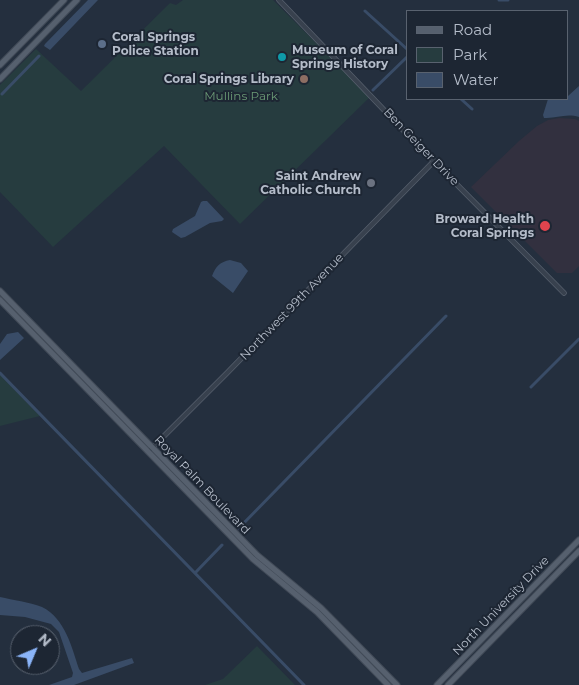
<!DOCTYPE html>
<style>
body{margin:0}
#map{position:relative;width:579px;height:685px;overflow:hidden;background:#242f3e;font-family:Montserrat,sans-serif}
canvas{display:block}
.legend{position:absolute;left:406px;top:10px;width:162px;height:90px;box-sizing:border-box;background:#1d2633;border:1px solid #59626f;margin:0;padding:6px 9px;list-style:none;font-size:15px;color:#b4bcc9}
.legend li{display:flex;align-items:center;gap:10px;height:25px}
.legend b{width:25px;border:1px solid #59626f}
.north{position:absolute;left:10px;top:625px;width:50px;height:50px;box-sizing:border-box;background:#1d2633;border:1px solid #59626f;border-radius:50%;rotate:45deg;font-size:14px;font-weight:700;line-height:20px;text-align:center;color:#b4bcc9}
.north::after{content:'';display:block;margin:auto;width:18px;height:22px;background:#8ab4f8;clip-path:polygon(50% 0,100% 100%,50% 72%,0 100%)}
</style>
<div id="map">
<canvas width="579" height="685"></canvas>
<ul class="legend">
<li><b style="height:6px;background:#56606e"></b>Road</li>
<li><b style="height:14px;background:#263c3f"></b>Park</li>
<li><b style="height:14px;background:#394c67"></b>Water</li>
</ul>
<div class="north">N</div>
</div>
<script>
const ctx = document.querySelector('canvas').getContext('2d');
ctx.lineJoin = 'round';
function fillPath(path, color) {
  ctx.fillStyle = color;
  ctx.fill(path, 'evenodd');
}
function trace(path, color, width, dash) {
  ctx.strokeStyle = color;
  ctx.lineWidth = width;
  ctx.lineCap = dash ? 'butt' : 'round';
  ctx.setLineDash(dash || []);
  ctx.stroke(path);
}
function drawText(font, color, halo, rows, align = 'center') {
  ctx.font = font + ' Montserrat,sans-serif';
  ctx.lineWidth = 4;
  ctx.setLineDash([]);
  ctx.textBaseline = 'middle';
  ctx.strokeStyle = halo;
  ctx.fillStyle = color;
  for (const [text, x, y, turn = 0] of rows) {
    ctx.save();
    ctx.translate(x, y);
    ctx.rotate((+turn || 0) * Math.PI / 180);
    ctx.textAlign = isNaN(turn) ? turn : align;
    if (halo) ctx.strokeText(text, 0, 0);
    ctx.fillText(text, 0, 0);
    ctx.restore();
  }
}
fillPath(new Path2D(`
 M559,118l16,1 4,2v145l-7,7h-15l-86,-86 48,-46 18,-15 11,-6z`), '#32303f');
fillPath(new Path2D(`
 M183,0h90l97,97 -130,127 -76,-78 -111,101 -53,-55v-107l36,-36 45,42 89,-88 6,2z
 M0,375l40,41 -40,10z
 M257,646l38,39h-90l18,-6z`), '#263c3f');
fillPath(new Path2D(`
 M88,0h10l-48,50 -6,-4 1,-2z
 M579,86v31c-14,-4 -23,2 -35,1l-1,-3 5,-16h20v-3z
 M203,201h4l17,18 -2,2 -12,2 -25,14 -4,1 -9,-6 1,-3 22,-13 6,-14z
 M230,260l11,3 7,8 -15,22 -21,-17c4,-10 8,-14 18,-16z
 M18,332l6,6 -1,1 -23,21v-16l7,-10z
 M0,597c13,3 29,5 42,10 23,11 30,41 37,62l3,4 50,-15 2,5 -60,22h-25l23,-8 1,-4 -14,-41 -8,-8 -26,-7 -25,-2z`), '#394c67');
trace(new Path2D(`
 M499,0h9
 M365,11l43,39
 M373,90l35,-34
 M2,94l37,-38
 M461,99l11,10
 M0,373l304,312
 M531,387l48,-48
 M239,528l207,-212
 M195,573l27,-28`), '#394c67', 3);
const minor = new Path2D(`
 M279,0l126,132 159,161
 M148,452l79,-79 207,-212`);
const major = new Path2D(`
 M0,65l64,-65
 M0,79l77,-79
 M0,291l257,264 64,53 76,77
 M0,300l253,259 64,53 71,73
 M437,685l142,-145
 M448,685l131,-134`);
trace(minor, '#565f6c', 5.5);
trace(major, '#414a57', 7);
trace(minor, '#38414e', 4);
trace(major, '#56606e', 5);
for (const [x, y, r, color] of [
 [102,44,5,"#5c6f8a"],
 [282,57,5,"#0f9aa8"],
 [304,79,5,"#8d6e63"],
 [371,183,5,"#6b7280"],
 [545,226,6,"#e0444e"]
]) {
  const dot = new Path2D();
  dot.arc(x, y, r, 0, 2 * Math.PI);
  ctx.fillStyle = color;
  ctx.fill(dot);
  trace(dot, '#1d2633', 2);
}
drawText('bold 12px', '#b4bcc9', '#1d2633', [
 ["Coral Springs",112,37,"left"],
 ["Police Station",112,51,"left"],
 ["Museum of Coral",292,50,"left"],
 ["Springs History",292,64,"left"],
 ["Coral Springs Library",294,79],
 ["Saint Andrew",361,176],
 ["Catholic Church",361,190],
 ["Broward Health",534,219],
 ["Coral Springs",534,233]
], 'right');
drawText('12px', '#6b9a76', '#1d2633', [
 ["Mullins Park",241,96]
]);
drawText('12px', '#b4bcc9', '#1d2633', [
 ["Ben Geiger Drive",421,147,46],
 ["Northwest 99th Avenue",292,307,-46],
 ["Royal Palm Boulevard",202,485,46],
 ["North University Drive",501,606,-46]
]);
</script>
